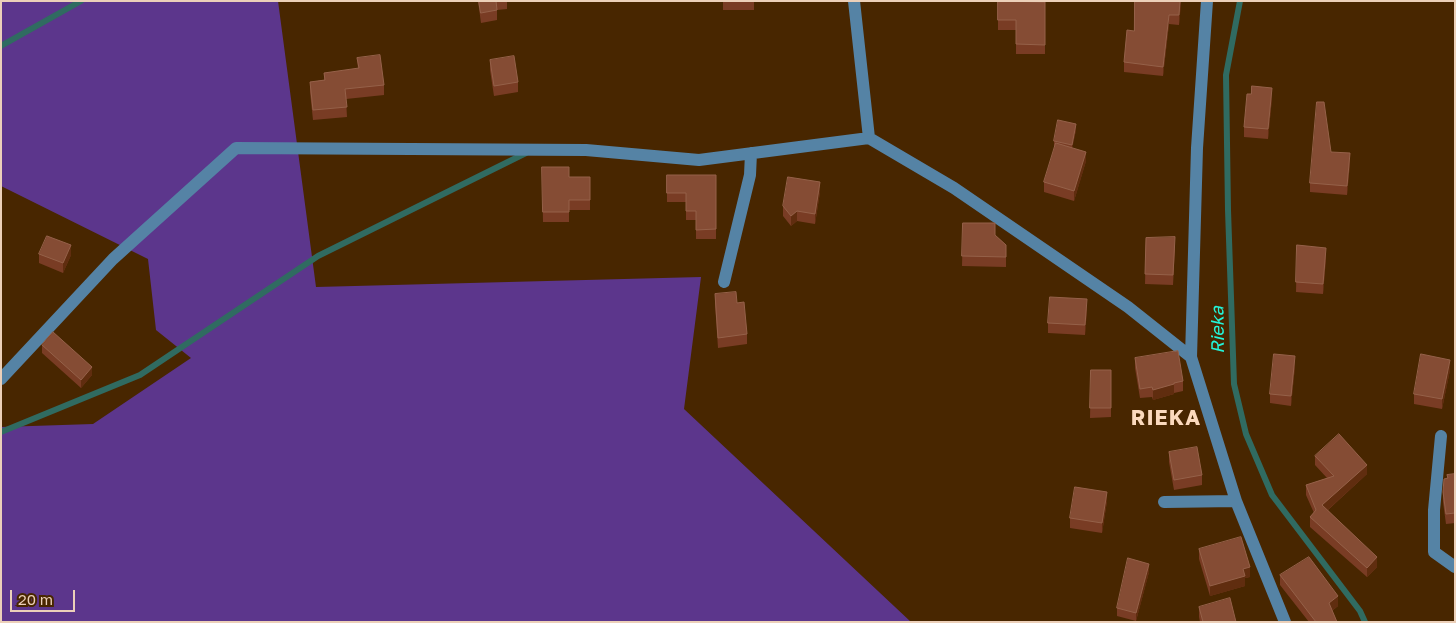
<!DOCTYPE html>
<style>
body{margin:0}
#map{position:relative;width:1456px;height:623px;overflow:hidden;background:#482600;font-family:"Golos Text",sans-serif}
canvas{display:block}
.frame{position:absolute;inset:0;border:2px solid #ecd0b9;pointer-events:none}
.scale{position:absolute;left:10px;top:590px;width:65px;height:22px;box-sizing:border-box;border:2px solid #ecd0b9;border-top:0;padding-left:6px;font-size:15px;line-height:18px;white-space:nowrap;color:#ecd0b9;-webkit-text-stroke:4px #482600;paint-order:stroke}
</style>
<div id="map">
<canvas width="1456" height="623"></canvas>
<div class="frame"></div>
<div class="scale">20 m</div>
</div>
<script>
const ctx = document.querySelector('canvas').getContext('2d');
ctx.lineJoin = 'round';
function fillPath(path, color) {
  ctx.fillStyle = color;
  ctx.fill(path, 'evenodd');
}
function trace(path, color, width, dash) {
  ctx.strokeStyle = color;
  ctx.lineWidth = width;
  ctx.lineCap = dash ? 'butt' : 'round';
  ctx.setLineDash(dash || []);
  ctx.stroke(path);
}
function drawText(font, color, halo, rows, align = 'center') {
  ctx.font = font + ' "Golos Text",sans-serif';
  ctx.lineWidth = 4;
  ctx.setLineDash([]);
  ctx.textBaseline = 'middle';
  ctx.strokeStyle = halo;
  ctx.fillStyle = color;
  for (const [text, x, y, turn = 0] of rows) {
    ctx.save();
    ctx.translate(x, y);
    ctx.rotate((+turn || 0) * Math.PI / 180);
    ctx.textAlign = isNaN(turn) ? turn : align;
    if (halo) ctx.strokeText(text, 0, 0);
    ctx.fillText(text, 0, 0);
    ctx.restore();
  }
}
fillPath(new Path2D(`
 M1,1h277l38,286 385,-10 -17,132 227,213h-910v-195l92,-3 98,-66 -35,-28 -8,-71 -147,-73z`), '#5c368c');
trace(new Path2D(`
 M1240,1l-14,74 2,135 6,174 12,50 26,61 88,116 5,11
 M1,46l80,-45
 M1,432l139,-57 178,-119 208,-103`), '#306b61', 6);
trace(new Path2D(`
 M854,1l15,137
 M1207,1l-10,147 -6,209 45,144 49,121
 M724,282l26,-107 1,-22
 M1,379l112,-120 123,-111 350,2 113,10 170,-22 85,50 174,119 63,50
 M1441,436l-7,74v42l21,15
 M1164,502l72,-1`), '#5583a5', 12);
fillPath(new Path2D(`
 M478,1h29v8l-10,1v10l-16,3z
 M723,1h31v9h-31z
 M998,1l47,1v52h-29v-24h-18z
 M1181,1l-2,24 -10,-1 -6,52 -39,-4v-10z
 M357,58l27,27v10l-38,4 1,18 -34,3 -3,-28v-10l14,-2v-7l34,-4z
 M490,60l28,22v10l-24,4 -4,-26z
 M1272,98l-4,41 -24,-2v-10z
 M1076,130l-4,18 14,13 -12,40 -30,-9v-10l11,-36h-1v-5z
 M1350,163l-3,32 -37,-3v-9z
 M542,167l27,10h21v33h-21v12h-26z
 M667,175h49v64h-20v-19h-10v-18h-19z
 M820,192l-5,32 -18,-3 -6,5 -8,-10v-10z
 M963,223l32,12 11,10v22l-44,-1z
 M1146,238l29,9 -2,38 -28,-1z
 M1297,245l29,13 -3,36 -27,-2z
 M39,254l32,1 -8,18 -24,-10z
 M715,294l22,9 10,31v10l-29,4 -3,-44z
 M1087,309l-2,26 -37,-2v-10z
 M1455,344v16l-1,-1v-10z
 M42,345l50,30 -11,13 -39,-35z
 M1135,358l48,23v10l-9,2v1l-21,6 -1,-3 -12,1 -5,-30z
 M1295,366l-4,40 -21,-3v-9z
 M1091,370h20v47l-21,1z
 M1450,370l-8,39 -28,-5v-10z
 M1169,452l33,23v10l-28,5 -5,-28z
 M1315,456l52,18 -39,36 49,57 -10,10 -57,-50v-10l4,-4 -8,-18v-10l21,-7 -12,-13z
 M1455,474v49l-9,1 -3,-22v-10l4,-14v-3z
 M1107,501l-5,32 -32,-5v-10z
 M1199,549l51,28 -5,1v8l-35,10 -11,-37z
 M1149,572l-13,49 -19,-5v-8z
 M1280,575l58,31 -6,5 5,11h-28l-29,-37z
 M1199,607l37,15h-36l-1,-5z`), '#793c24');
fillPath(new Path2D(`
 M1180,1l1,4 -2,20v-10z
 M1169,15v9l-6,52v-9z
 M1272,88v10l-4,41v-10z
 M1076,124v6l-4,20v-5z
 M1086,152v9l-12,40v-10z
 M1350,153v10l-3,32v-9z
 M820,182v10l-5,32v-10z
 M797,211v10l-6,5v-10z
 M71,245v10l-8,18v-10z
 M1326,248v10l-3,36v-10z
 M1087,299v10l-2,26v-10z
 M1295,356v10l-4,40v-10z
 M1450,360v10l-8,39v-10z
 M92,367v8l-11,13v-8z
 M1174,384v10l-21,6v-10z
 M1367,465v9l-45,41v-10z
 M1107,492v9l-5,32v-10z
 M1377,557v10l-10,10v-9z
 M1149,564v8l-13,49v-8z
 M1250,567v10l-5,1v8l-35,10v-10l33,-17z
 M1338,596v10l-9,7v-10z`), '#602d0f');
const building = new Path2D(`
 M479,1h17l1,9 -16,3z
 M998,1l47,1v43l-29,-1v-24h-18z
 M1135,1h45l-1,14h-10l-6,52 -39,-5 3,-32 7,1z
 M380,55l4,30 -39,4 2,18 -34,3 -3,-28 15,-2 -1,-7 35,-5 -2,-10z
 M514,56l4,26 -24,4 -4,-26z
 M1252,86l20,2 -4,41 -24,-2 3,-33h4z
 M1317,102h7l7,50 19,1 -3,33 -37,-3z
 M1058,120l18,4 -4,21 -18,-4z
 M1056,143l30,9 -12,39 -30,-9z
 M542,167h27v10h21v23h-21v12h-26z
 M667,175h49v54l-20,1v-19h-10v-18h-19z
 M788,177l32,5 -5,32 -18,-3 -6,5 -8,-10z
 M963,223h32v12l11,10v12l-44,-1z
 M47,236l24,9 -8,18 -24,-9z
 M1175,237l-2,38 -28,-1 1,-36z
 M1297,245l29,3 -3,36 -27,-2z
 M736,292l1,11 7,-1 3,32 -29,4 -3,-44z
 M1050,297l37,2 -2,26 -37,-2z
 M53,332l39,35 -11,13 -39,-35z
 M1178,351l5,30 -9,2v1l-21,6 -1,-3 -12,2 -5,-31z
 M1274,354l21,2 -4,40 -21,-2z
 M1421,354l29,6 -8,39 -28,-5z
 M1091,370h20v38h-21z
 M1339,434l28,31 -45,40 55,52 -10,11 -57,-51 6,-7 -10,-25 28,-9 -19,-20z
 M1197,447l5,28 -28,5 -5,-28z
 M1455,474v39l-9,1 -3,-22 1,-13 4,-1 -1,-3z
 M1075,487l32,5 -5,31 -32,-5z
 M1241,537l9,30 -7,2 2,7 -35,10 -11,-37z
 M1309,557l29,39 -9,7 8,19h-21l-36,-47z
 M1128,558l21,6 -13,49 -19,-5z
 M1230,598l6,24h-33l-4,-15z`);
fillPath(building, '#854c34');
trace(building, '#956149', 1);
drawText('italic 18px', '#23f4d9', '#482600', [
 ["Rieka",1218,330,-91]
]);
ctx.letterSpacing = '1px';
drawText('bold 21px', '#fbd9bd', '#482600', [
 ["RIEKA",1166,418]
]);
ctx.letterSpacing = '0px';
</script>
